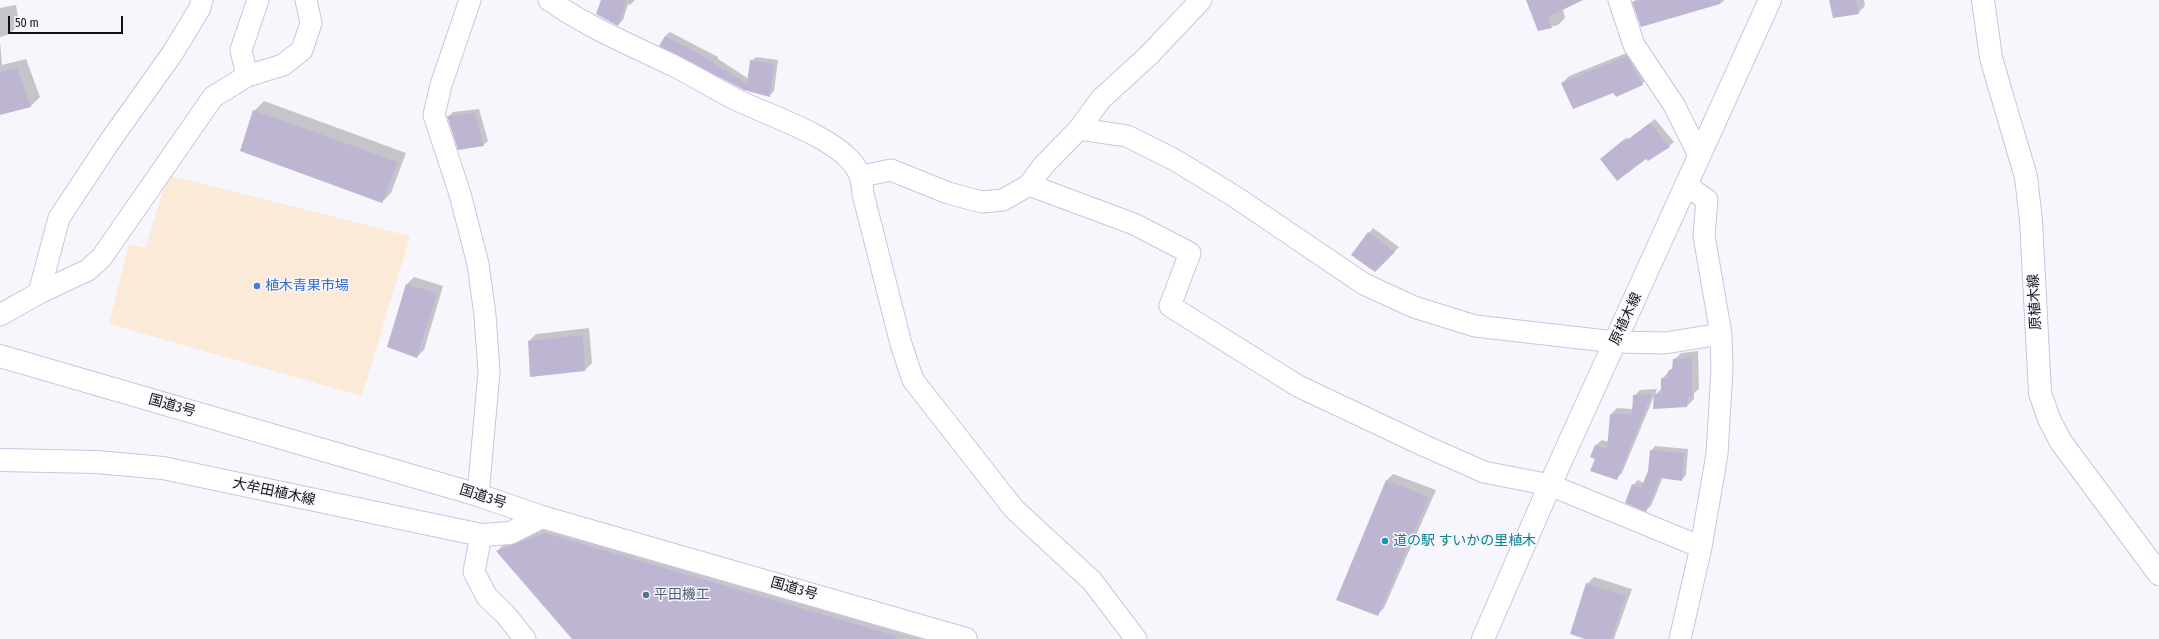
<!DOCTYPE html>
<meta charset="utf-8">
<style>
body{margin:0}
#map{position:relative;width:2159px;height:639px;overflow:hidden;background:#f7f6fc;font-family:"Fira Sans Condensed",sans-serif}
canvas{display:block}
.scale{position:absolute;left:8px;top:16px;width:115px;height:18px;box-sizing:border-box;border:2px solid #13101a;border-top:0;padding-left:5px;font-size:12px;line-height:14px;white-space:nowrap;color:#13101a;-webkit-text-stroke:3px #f7f6fc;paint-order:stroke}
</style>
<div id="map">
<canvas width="2159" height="639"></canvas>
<div class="scale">50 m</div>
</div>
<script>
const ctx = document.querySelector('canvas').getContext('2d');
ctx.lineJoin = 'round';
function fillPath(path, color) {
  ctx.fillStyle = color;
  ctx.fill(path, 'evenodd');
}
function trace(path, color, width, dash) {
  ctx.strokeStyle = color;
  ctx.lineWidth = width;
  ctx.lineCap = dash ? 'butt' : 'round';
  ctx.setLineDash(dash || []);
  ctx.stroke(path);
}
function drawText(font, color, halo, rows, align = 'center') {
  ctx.font = font + ' "Fira Sans Condensed","Noto Sans JP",sans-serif';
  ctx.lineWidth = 3;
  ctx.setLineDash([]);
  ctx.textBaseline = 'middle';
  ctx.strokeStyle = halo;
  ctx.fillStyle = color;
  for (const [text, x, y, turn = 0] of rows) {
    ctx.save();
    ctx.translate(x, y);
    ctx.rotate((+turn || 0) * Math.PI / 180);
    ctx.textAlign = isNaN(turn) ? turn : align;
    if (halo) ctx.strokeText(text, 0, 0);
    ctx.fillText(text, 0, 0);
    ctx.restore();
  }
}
fillPath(new Path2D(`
 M168,175l242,61 -48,160 -253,-72 20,-80 16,4z`), '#fbead8');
fillPath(new Path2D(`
 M602,0h33l-5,5 -2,-1 -5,16 -5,5z
 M1531,0h50l-18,9 2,9 -7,7 -20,5z
 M1636,0h88l-2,3 -81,23 -8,-24z
 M1830,0h34l1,6 -7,7z
 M16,5l3,19 -9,10 -10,3v-29z
 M670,32l48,25v2l31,20 2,-18 5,-4 22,3 -4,31 -5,5 -25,-7 -79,-53z
 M0,41l2,24 24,-6 14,38 -9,9 -31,8z
 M1634,50l15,27 -7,7 -28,8 -52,-9 7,-7z
 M264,101l142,52 -15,40 -9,9 -128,-91z
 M479,109l9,32 -5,4 -35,-28 5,-5z
 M1655,119l19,23 -5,4 -23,12 -40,-3 21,-18 1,3z
 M1373,228l26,19 -24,24 -6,-38z
 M414,277l29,9 -19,64 -7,7 -10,-73z
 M589,328l3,35 -7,7 -54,6 -2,-35 7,-7z
 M1698,351l1,38 -5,4v6l-7,7 -33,-10 -32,77 -6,6 -20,-20v-14l6,-5 7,2 2,-28 6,-6 16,1 1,-13 6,-6 17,-1 -2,6 7,-7v-9l12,-13v-6l7,-7z
 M1655,446l33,3 -2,26 -4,5 -19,-3 -12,29 -5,4 -13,-25 5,-5 6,3 4,-4 3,-28z
 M1393,474l43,16 -52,118 -7,7 9,-134z
 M555,524l392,115h-374l-76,-88 9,-9z
 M1594,577l38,12 -18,50h-26l-1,-55z`), '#0003');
fillPath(new Path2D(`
 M601,0h26l-9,26 -22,-12z
 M1526,0h57l-35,17 4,11 -14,3z
 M1640,0h80v4l-79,23 -9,-25z
 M1829,0h27l3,14 -26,4z
 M665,36l49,26v1l33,21 3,-24 24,4 -4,33 -26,-7 -85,-44z
 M1627,56l16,29 -27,12 -3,-4 -40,16 -12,-26z
 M17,68l14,39 -31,8v-43z
 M253,110l145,52 -16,41 -142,-52z
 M475,113l9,33 -26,4 -11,-34z
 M1650,123l20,24 -22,14 -2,-2 -29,22 -17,-22 22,-18 1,2z
 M1368,232l27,20 -20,20 -24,-17z
 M406,284l31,9 -20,65 -30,-11z
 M583,335l2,36 -55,6 -2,-36z
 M1692,357v40h-4l-1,10 -34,2 1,-15h7v-16h6l1,-7 4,-2 1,-10z
 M1652,394l-35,86 -27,-9 5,-12 -5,-2 5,-12 12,4 3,-35h22l1,-19z
 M1650,450l34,3 -2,28 -22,-3 -14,34 -21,-9 7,-19 9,4 7,-17z
 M1386,480l43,17 -51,119 -42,-16z
 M545,533l351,103 -1,3h-323l-76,-88z
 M1586,583l40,13 -15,43h-26l-15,-5z`), '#beb5d3');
const minor = new Path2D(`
 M470,0l-29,85 -7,30 26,79 18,70 7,51 4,57 -11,123
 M549,0c38,27 82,45 123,65 23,11 44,25 67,36 32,15 89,34 112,60 9,10 11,19 12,33l38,150 12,36 101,129 78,72 44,58
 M1619,0l15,45 40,60 25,50
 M247,76l-6,-26 17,-50
 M1079,129l48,7 48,24 59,36 130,88 50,23 61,19 140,16 50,1 56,-9
 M862,176l29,-6 57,23 34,9 21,-2 26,-15 14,-19 36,-37 22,-30 47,-43 53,-56
 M1029,185l105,39 56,29 -20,53 128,80 127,60 59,26 66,13 151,62
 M39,293l20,-75 51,-77 62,-87 28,-46 2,-8
 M0,315l39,-22 49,-23 14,-13 111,-160 34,-21 36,-11 19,-15 9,-27 -5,-23
 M481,535l-7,37 13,25 18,17 20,25
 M1680,639l21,-92 16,-93 5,-85 -1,-35 -17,-98 3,-36 -20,-14`);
const major = new Path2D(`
 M1983,0l8,58 35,119 5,44 9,172 9,26 12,23 98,132
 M0,460l97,2 66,6 318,67 29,-2 32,-16
 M1483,639l67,-154 220,-485`);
const highway = new Path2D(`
 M0,356l478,139 64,22 424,122`);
trace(minor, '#ccc3e1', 23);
trace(major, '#ccc3e1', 24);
trace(highway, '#ccc3e1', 24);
trace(minor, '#fff', 21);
trace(major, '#fff', 22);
trace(highway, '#fff', 22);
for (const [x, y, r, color] of [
 [257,286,4,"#3f7fe0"],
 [1385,541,4,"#0f9aa8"],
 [646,595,4,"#5c6f8a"]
]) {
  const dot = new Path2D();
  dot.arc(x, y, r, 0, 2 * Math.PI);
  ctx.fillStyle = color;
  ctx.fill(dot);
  trace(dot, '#f7f6fc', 1.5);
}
drawText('14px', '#366cbe', '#f7f6fc', [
 ["植木青果市場",265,286]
], 'left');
drawText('14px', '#13101a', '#f7f6fc', [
 ["原植木線",2035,302,-93],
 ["原植木線",1626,319,-65],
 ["国道3号",172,406,16],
 ["大牟田植木線",274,492,12],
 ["国道3号",483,497,18],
 ["国道3号",794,589,16]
]);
drawText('14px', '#0d838f', '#f7f6fc', [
 ["道の駅 すいかの里植木",1393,541]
], 'left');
drawText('14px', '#4e5e75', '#f7f6fc', [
 ["平田機工",654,595]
], 'left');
</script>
